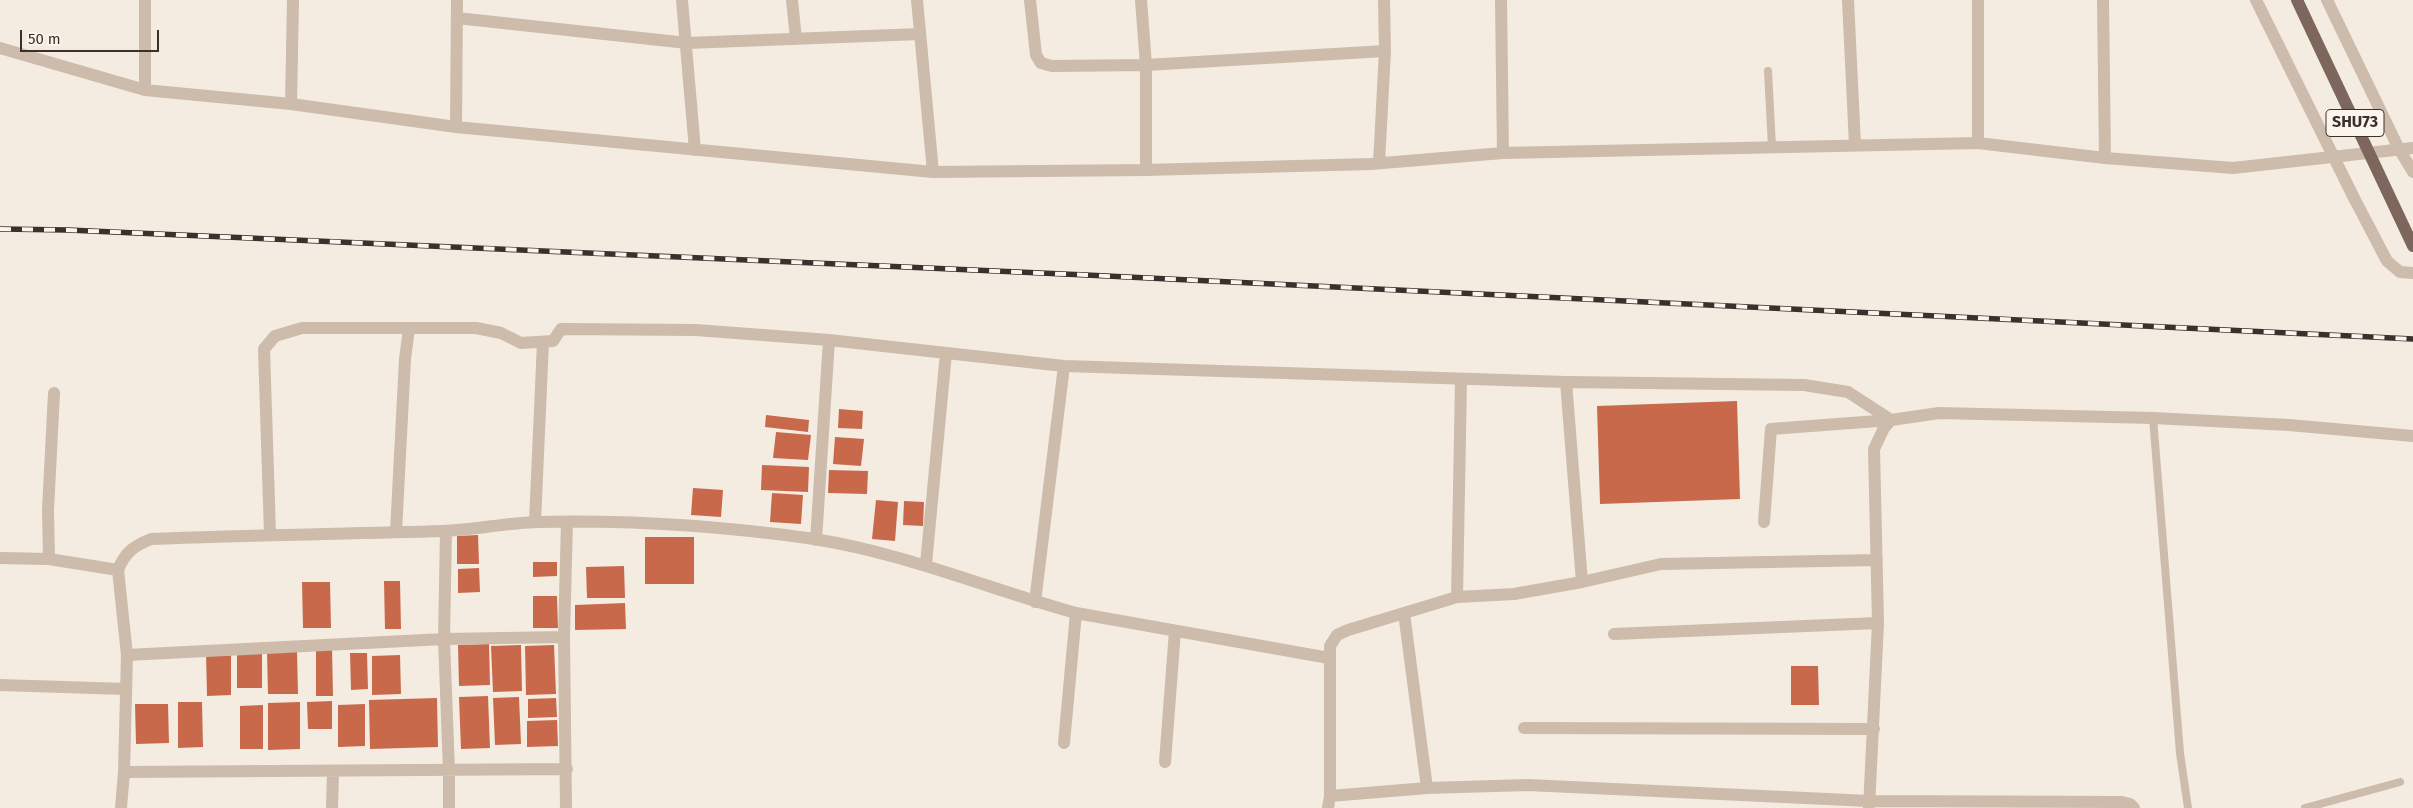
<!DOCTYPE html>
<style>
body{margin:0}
#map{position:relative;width:2413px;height:808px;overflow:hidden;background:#f4ebe1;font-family:"Fira Sans",sans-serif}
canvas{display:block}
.scale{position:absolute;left:20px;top:30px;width:139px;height:22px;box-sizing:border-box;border:2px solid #3b302b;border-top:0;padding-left:6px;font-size:15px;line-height:18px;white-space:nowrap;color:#3b302b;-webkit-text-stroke:4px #fbf5ee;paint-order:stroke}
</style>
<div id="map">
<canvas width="2413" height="808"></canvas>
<div class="scale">50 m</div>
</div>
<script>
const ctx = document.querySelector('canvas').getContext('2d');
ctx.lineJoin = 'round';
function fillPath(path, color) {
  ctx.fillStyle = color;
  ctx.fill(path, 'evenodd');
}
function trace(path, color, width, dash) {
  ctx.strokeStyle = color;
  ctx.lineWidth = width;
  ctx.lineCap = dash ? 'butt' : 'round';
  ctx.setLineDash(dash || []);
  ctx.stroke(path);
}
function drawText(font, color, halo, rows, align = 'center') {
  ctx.font = font + ' "Fira Sans",sans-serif';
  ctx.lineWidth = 4;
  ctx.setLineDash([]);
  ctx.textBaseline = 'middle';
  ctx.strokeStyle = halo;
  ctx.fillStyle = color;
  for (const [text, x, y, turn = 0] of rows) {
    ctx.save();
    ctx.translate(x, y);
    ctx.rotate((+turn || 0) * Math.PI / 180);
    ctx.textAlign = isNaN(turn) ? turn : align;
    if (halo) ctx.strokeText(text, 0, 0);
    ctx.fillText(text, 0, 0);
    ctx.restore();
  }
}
fillPath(new Path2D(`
 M1737,401l3,98 -140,5 -3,-98z
 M839,409l24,2 -1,18 -24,-1z
 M766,415l43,5 -1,12 -43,-5z
 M776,432l35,3 -3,25 -35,-2z
 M835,437l29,2 -3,27 -28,-2z
 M762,465l47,2 -1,25 -47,-2z
 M829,470l39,1 -1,23 -39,-1z
 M693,488l30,2 -2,27 -30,-2z
 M772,493l31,2 -2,29 -31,-2z
 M876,500l22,2 -3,39 -23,-2z
 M904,501l20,1 -1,24 -20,-1z
 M478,535l1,29h-22v-28z
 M645,537h49v47h-49z
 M533,562h24v14l-24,1z
 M624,566l1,32h-38l-1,-31z
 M479,568l1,24 -22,1v-24z
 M384,581h16l1,48h-16z
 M302,582h28l1,46h-28z
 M533,596h24l1,32h-25z
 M625,603l1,26 -51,1v-25z
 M489,644l1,41 -31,1 -1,-41z
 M521,645l1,46 -29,1 -2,-46z
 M554,645l2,49 -30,1 -1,-49z
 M316,648h16l1,48h-17z
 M297,650l1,44h-30l-1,-43z
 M206,652h25v43l-24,1z
 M237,652h25v36h-25z
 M350,653h17l1,36 -17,1z
 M400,655l1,39 -29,1v-39z
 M1791,666h27l1,39h-28z
 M488,696l2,52 -29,1 -2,-52z
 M519,697l2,47 -26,1 -2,-47z
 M437,698l1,49 -68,2 -1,-49z
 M556,698l1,19 -29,1v-19z
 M332,701v28h-24l-1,-27z
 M178,702h24l1,45 -25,1z
 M300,702v47l-32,1v-47z
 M135,704h33l1,39 -33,1z
 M365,704v42l-27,1v-42z
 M263,705v44h-23v-43z
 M557,720l1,26 -31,1v-26z`), '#c8694b');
trace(new Path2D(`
 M1768,71l4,76
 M2153,418l27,335 8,55
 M2305,808l95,-26`), '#cdbbac', 8);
trace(new Path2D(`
 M682,0l13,150
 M792,0l4,39
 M917,0l16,172
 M1030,0l6,55 5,8 11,3 94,-1 239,-14
 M1141,0l5,65v105
 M1501,0l2,153
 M1848,0l7,145
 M1978,0v143
 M2103,0l2,158
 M457,18l230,25 233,-9
 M0,48l145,42 146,14 165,23 477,45 213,-2 225,-6 132,-11 475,-10 127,15 128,10 180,-20
 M145,90v-90
 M291,104l2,-104
 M456,127l1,-127
 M1379,163l6,-112 -1,-51
 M1566,382l16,200
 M535,522l8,-180
 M1764,522l7,-93 120,-9
 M446,531l-2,108 5,132v37
 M396,532l9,-173 4,-30
 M270,534l-6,-185 11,-13 27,-8h174l25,5 20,10 32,-2 8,-12 135,1 133,10 235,26 502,16 238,3 44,7 43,28
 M816,540l13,-200
 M0,558l49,1 69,11
 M49,559l-1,-49 6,-117
 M926,564l20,-211
 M1457,597l4,-217
 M1035,602l29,-236
 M1404,613l23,175
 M1614,634l264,-11
 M127,655l317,-16 120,-2
 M0,685l126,4
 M1524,728l350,1
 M1064,743l12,-130
 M1165,762l10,-131
 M124,772l443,-3
 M1330,796l97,-8 101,-3 341,16 253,1 8,2 4,4
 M121,808l3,-36 3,-117 -9,-85c7,-18 16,-24 33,-31 97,-4 195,-5 292,-8 31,-1 62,-8 94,-9 92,-2 185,4 277,17 90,14 175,50 262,74l253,45
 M332,808l1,-36
 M566,808l-2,-171 3,-115
 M1328,808l2,-12v-150l7,-11 11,-5 109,-33 57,-3 68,-12 79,-18 216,-4
 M1869,808l9,-185 -4,-174 10,-21 7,-8 48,-7 214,5 136,7 124,11`), '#cdbbac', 12);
trace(new Path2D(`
 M2256,0l98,198 33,63 13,11 13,1
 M2327,0l72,149 14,23`), '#cdbbac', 12);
const rail = new Path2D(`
 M0,229l68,1 1018,45 1327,64`);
trace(rail, '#3b302b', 5.5);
trace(rail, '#fbf5ee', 4, [11]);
trace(new Path2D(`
 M2297,0l116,246`), '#7d675c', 12);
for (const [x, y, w] of [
 [2355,123,58]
]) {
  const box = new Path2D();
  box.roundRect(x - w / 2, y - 13.5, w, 27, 4);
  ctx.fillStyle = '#fbf5ee';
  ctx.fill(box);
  trace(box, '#3b302b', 1);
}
drawText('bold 16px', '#3b302b', null, [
 ["SHU73",2355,123]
]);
</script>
